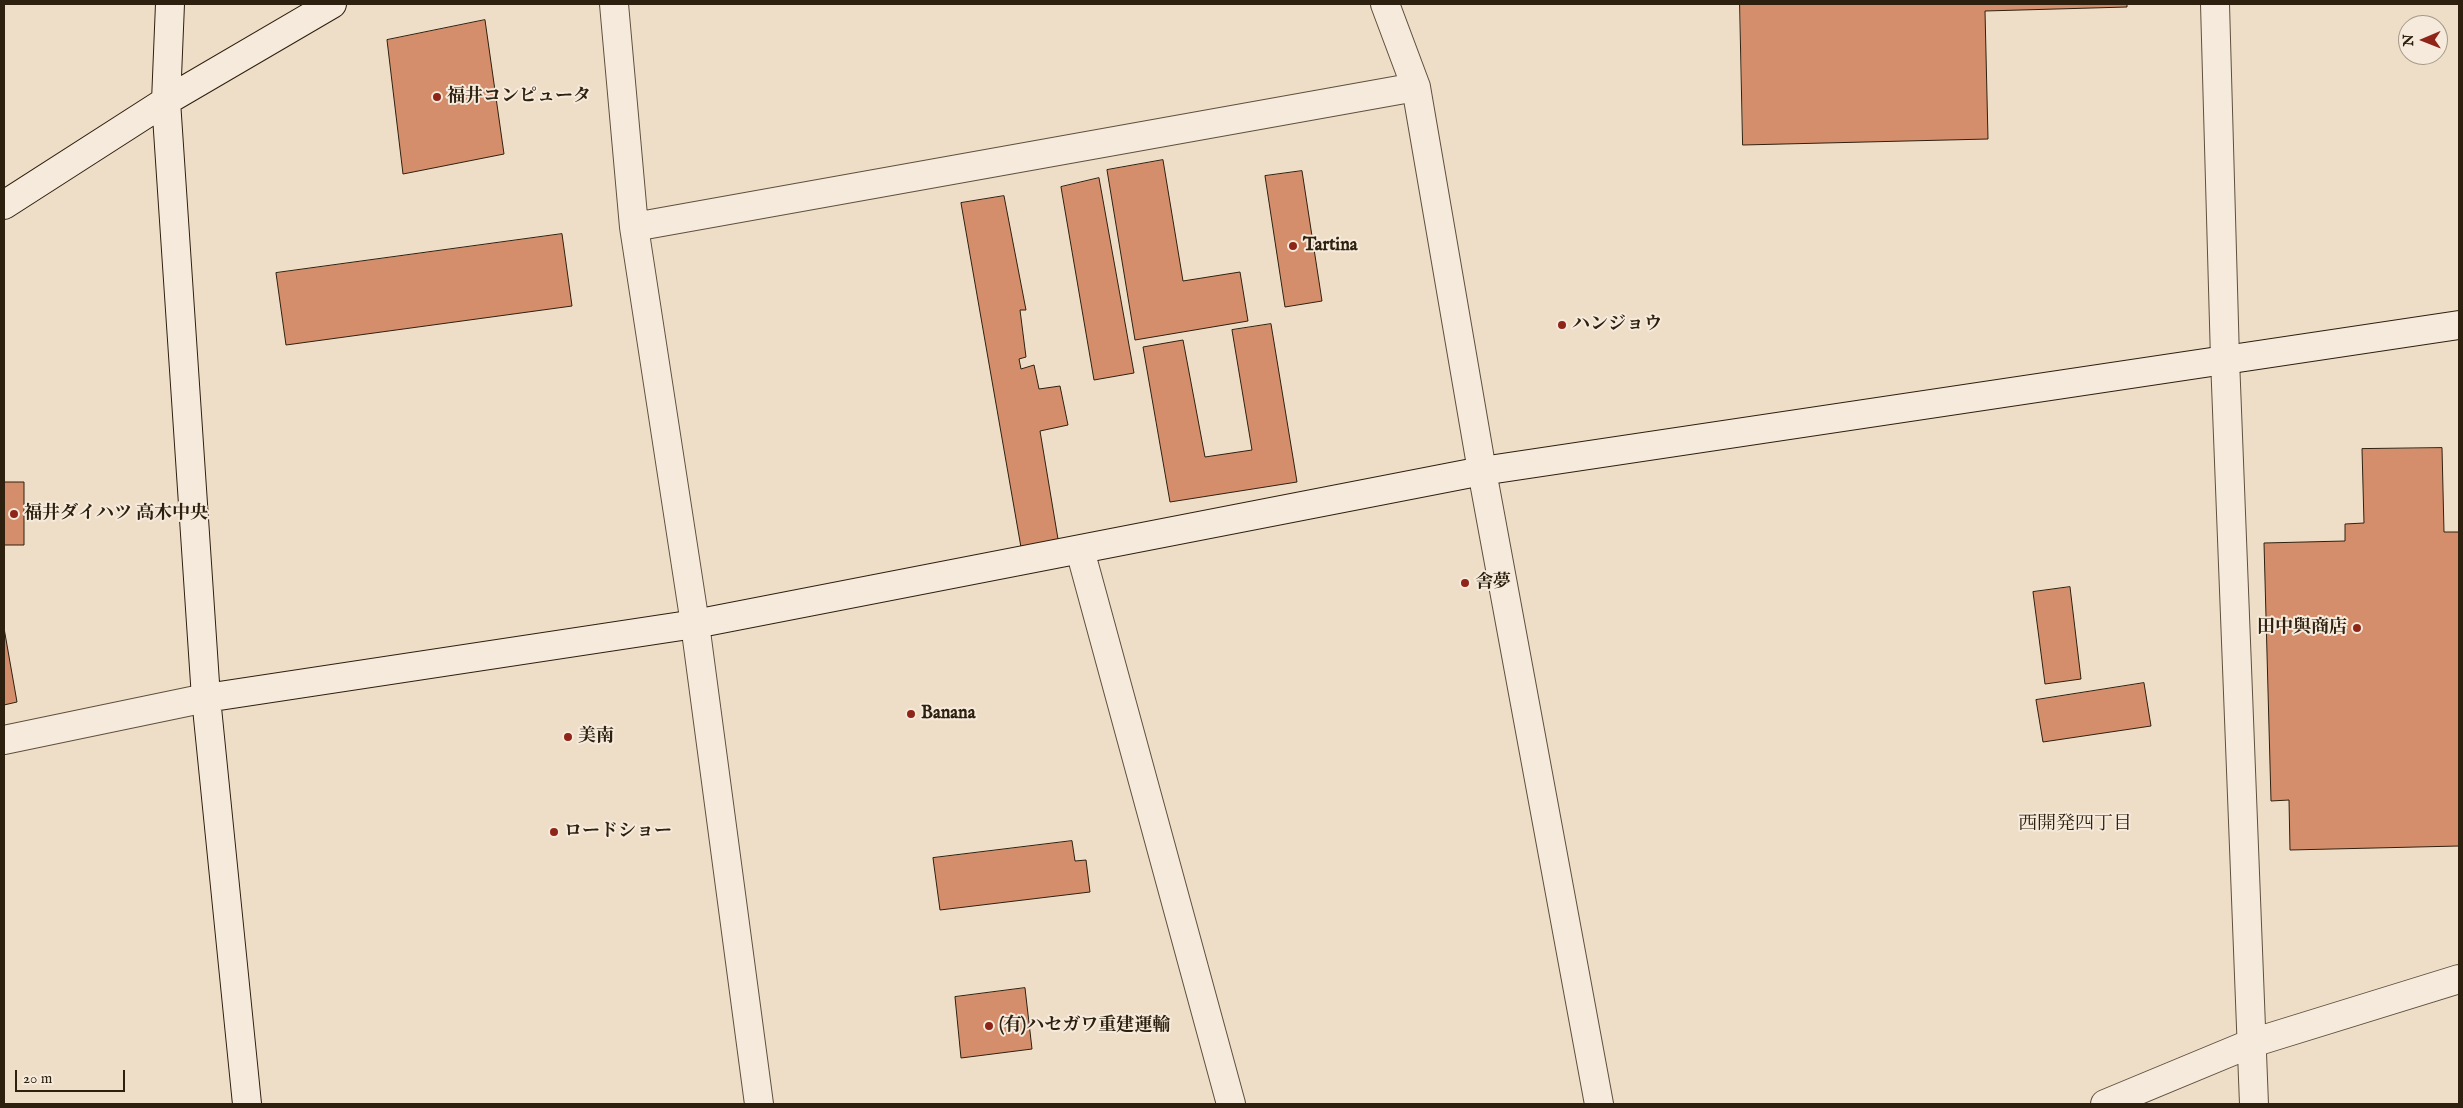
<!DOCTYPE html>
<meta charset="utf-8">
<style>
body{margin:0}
#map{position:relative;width:2463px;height:1108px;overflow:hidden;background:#efdec7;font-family:"IM FELL English",serif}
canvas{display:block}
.frame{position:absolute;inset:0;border:5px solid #2e200f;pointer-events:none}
.north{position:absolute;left:2398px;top:15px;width:50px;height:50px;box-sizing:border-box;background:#f5eadb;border:1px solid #a59989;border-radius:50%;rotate:269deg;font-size:14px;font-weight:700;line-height:20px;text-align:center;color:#2e200f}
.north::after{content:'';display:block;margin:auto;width:18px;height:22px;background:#8f2418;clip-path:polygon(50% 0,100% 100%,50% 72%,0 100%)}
.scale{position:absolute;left:15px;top:1070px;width:110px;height:22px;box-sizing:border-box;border:2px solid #2e200f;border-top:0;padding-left:6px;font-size:15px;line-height:18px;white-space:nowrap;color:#2e200f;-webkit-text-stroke:4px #f5eadb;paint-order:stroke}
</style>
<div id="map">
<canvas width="2463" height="1108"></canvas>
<div class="frame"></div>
<div class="north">N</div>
<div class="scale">20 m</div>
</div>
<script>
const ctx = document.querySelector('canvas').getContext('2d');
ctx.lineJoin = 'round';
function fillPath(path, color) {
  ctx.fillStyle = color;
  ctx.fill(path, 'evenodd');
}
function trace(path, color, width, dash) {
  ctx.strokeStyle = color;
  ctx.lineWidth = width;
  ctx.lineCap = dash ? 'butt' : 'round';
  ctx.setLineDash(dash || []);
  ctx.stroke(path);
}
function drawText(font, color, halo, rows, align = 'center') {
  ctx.font = font + ' "IM FELL English","Noto Serif JP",serif';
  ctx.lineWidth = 4;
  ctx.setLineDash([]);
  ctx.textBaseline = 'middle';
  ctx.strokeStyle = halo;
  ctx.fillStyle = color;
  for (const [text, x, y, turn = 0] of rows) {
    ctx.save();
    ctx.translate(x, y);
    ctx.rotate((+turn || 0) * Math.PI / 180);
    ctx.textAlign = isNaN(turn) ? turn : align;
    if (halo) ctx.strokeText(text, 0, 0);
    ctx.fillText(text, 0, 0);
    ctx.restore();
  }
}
const building = new Path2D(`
 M1740,4h387v3l-142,4 3,128 -245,6z
 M485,20l19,134 -101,20 -16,-134z
 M1163,160l20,121 57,-9 8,49 -113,19 -28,-170z
 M1302,171l20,130 -37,6 -20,-131z
 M1099,178l35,195 -40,7 -33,-193z
 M1004,196l22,114h-6l6,47 -7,2 2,10 13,-4 5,24 21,-3 8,39 -28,6 19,114 -37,8 -61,-350z
 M562,234l10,72 -286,39 -10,-72z
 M1271,324l26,158 -127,20 -27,-155 40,-7 22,117 47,-7 -20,-120z
 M2442,448l2,84h15v314l-169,4 -1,-50 -18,1 -7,-258 81,-2v-17l19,-1 -2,-74z
 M4,482h20v63h-20z
 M2070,587l11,92 -36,5 -12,-92z
 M4,628l13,74 -13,3z
 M2144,683l7,43 -108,16 -7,-42z
 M1072,841l3,20 11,-1 4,32 -150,18 -7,-52z
 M1025,988l7,61 -71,9 -6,-61z`);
fillPath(building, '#d58e6b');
trace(building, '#2e200f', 1);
const street = new Path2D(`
 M614,4l20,223 61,397 64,480
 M1385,4l31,83 66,384 117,633
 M2215,4l10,355 29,745
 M634,227l782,-140
 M1080,550l151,554
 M4,740l202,-42
 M2105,1104l147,-61 207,-64`);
const secondary = new Path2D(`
 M170,4l-4,97 40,597 41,406
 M4,205l162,-104 166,-97
 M206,698l489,-74 787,-153 977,-146`);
trace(street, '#5e503d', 30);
trace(secondary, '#2e200f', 30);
trace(street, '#f5eadb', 28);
trace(secondary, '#f5eadb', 28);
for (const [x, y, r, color] of [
 [437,97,5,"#8f2418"],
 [1293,246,5,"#8f2418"],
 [1562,325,5,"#8f2418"],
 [14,514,5,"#8f2418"],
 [1465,583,5,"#8f2418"],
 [2357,628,5,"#8f2418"],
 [911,714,5,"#8f2418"],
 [568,737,5,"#8f2418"],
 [554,832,5,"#8f2418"],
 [989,1026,5,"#8f2418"]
]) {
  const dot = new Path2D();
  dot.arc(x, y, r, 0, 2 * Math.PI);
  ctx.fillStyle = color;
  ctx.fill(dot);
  trace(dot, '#f5eadb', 2);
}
drawText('bold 18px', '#2e200f', '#f5eadb', [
 ["福井コンピュータ",447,97],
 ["Tartina",1303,246],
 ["ハンジョウ",1572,325],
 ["福井ダイハツ 高木中央",24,514],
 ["舎夢",1475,583],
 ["田中與商店",2347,628,"right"],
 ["Banana",921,714],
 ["美南",578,737],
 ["ロードショー",564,832],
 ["(有)ハセガワ重建運輸",999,1026]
], 'left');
drawText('19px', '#2e200f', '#f5eadb', [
 ["西開発四丁目",2075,825]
]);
</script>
